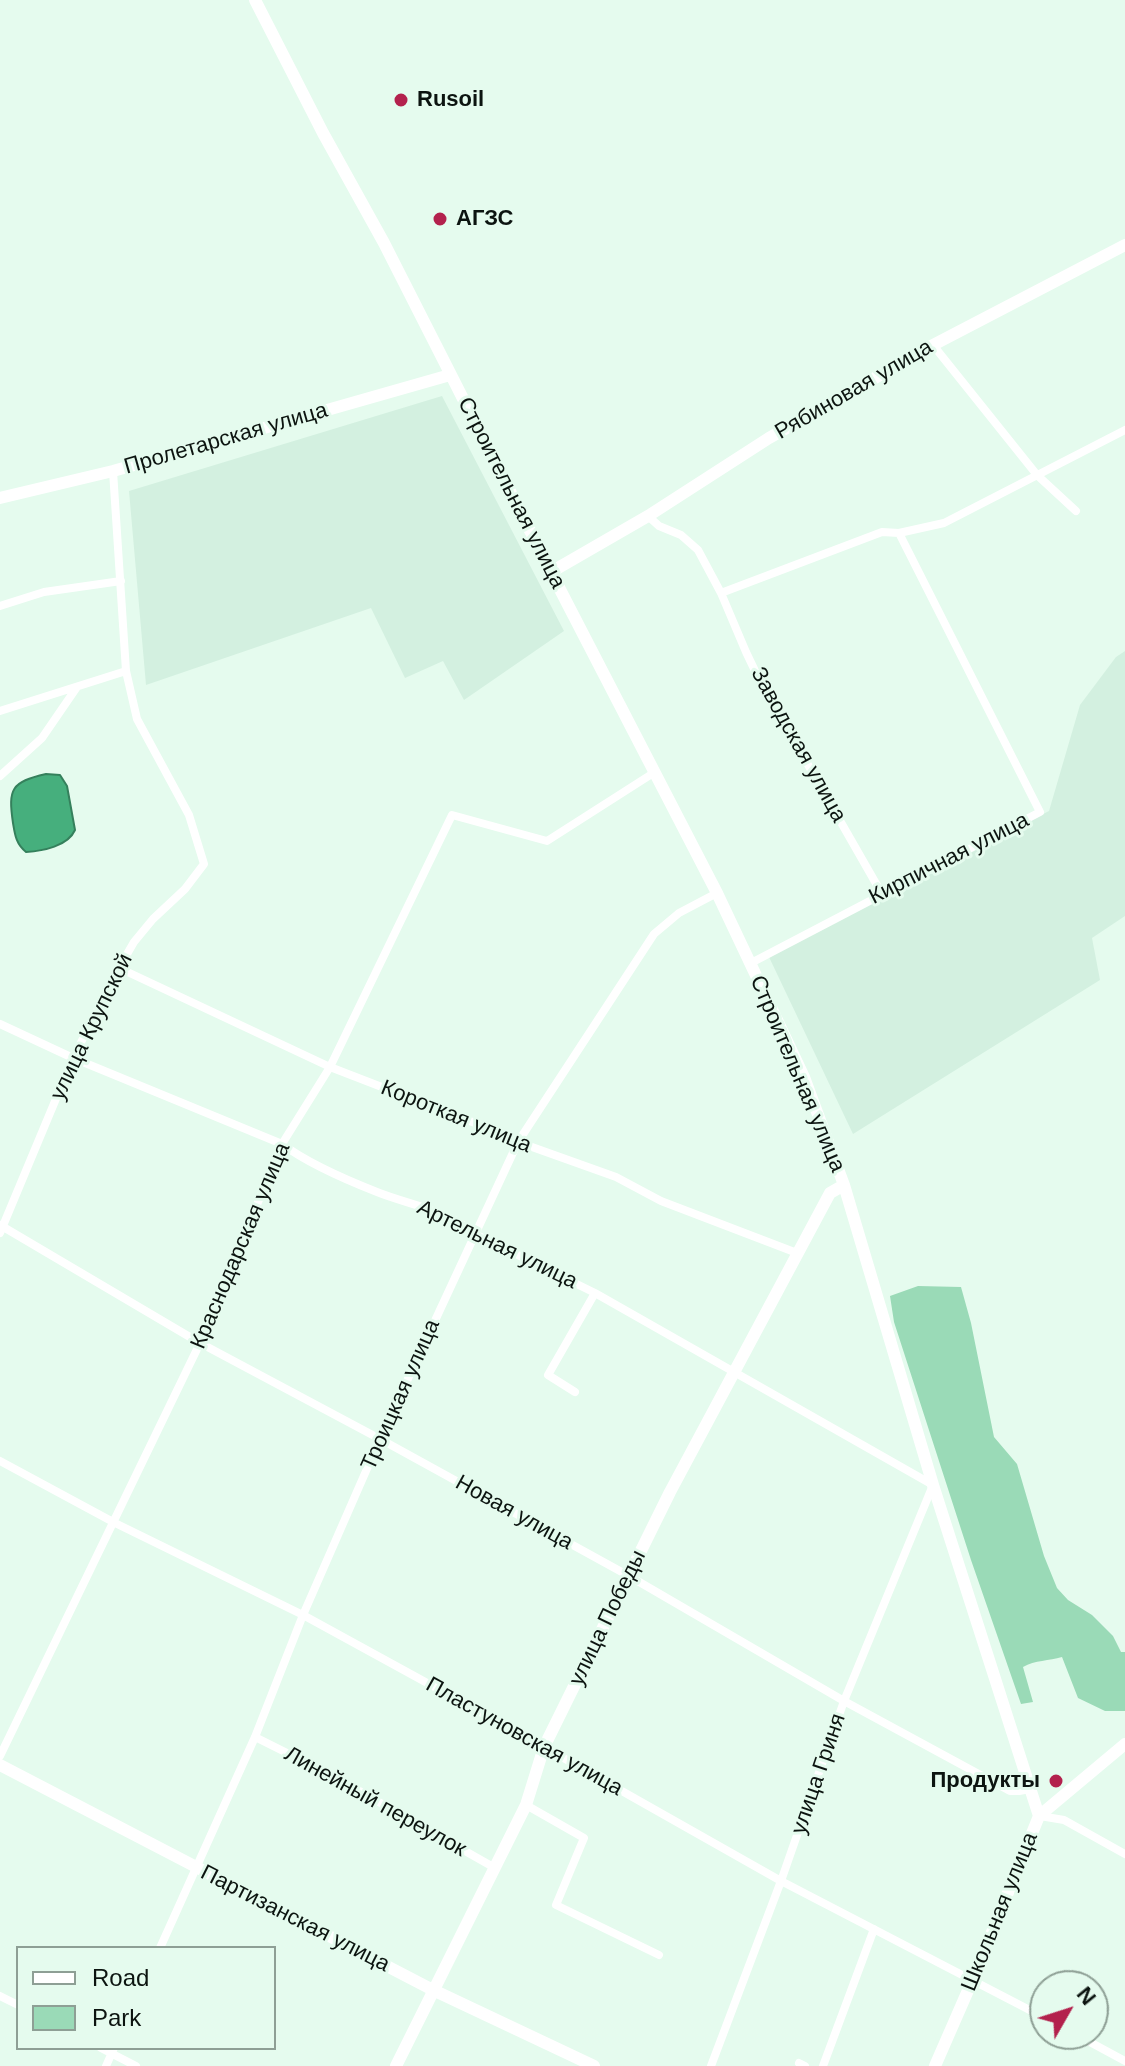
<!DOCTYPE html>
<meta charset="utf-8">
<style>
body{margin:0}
#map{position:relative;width:1125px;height:2066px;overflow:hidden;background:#e5fbee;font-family:Arial,sans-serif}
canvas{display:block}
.legend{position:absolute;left:16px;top:1946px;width:260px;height:104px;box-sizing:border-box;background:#e5fbee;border:2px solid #8e9f95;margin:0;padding:10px 14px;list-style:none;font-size:24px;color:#0c1410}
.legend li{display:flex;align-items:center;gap:16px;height:40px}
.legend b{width:40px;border:2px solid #8e9f95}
.north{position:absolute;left:1029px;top:1970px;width:80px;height:80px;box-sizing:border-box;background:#e5fbee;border:2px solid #8e9f95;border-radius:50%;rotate:51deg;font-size:22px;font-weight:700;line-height:32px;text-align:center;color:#0c1410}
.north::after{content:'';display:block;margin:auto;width:28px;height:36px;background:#b3214d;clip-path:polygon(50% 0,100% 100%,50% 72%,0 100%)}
</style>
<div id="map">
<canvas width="1125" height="2066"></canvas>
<ul class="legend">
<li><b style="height:10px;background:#fff"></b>Road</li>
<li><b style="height:22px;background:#9adab7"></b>Park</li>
</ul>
<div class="north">N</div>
</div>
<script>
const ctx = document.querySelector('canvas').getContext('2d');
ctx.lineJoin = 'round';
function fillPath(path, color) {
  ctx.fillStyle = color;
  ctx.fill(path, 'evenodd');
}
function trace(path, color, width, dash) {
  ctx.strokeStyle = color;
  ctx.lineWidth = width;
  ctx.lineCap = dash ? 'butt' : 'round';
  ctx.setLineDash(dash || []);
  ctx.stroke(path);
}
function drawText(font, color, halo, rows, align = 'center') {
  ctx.font = font + ' Arial,sans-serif';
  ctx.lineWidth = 6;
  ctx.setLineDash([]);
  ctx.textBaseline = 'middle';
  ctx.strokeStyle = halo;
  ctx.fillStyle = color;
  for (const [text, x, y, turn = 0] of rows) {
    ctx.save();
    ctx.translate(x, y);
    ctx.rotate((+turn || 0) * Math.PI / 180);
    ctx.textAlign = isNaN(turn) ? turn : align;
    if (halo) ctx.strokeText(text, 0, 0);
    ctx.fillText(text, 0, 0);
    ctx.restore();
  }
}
fillPath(new Path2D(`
 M442,396l122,235 -100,69 -21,-39 -38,17 -34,-70 -225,77 -17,-194z
 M1125,651v265l-33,22 8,42 -247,154 -84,-177 280,-146 31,-106 36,-48z`), '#d3f0e0');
fillPath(new Path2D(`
 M918,1286l43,1 10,36 23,114 23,27 27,92 13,32 11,12 24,15 21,21 8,16h4v59h-20l-27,-13 -16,-41c-13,4 -27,3 -39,10l10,35 -12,2 -50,-144 -77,-238 -4,-26z`), '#9adab7');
const water = new Path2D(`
 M46,774l14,1 7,11 8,44c-7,16 -32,21 -49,22 -10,-8 -11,-17 -13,-29 -5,-34 -2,-41 33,-49z`);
fillPath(water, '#46af7d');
trace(water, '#35805c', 2);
trace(new Path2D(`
 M933,345l104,130 39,36
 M648,516l11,10 22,9 17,15 23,43 25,59 23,48 26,42 87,152
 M721,593l161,-61 17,1 45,-10 181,-93
 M0,606l44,-14 77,-11
 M0,711l126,-40
 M0,776l42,-38 35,-51
 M751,963l289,-151 -141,-279
 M119,968l211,99 163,63 25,12 98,35 45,24 136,52
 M0,1024l73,34 209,86c24,18 67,37 95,48 32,13 72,18 98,42l120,59 338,192 -89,216 -63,180 -70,185
 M0,1225l200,118 180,96 249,137 215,125 166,90h9l11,-2
 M0,1233l73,-175 46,-90 15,-26 19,-23 32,-30 19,-25 -15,-49 -52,-96 -11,-48 -13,-200
 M575,1392l-27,-17 47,-82
 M0,1461l115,62 188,92 241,132 237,134 264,137
 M255,1737l78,39 162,92
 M0,1756l200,-413 82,-199 48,-77 122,-252 95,26 108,-69
 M526,1805l58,33 -28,67 103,50
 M1040,1816l24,4 61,34
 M160,1948l95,-211 48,-122 77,-176 138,-297 136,-208 25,-21 38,-20
 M0,1996l18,9
 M1075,2034l50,27
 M101,2048l35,18
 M799,2063l6,3
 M106,2066l8,-18
 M823,2066l51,-137`), '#fff', 8);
trace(new Path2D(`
 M255,0l68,133 61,110 167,329 166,321 87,184 40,108 89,300 106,331
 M0,498l113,-27 337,-96
 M551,572l97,-56 121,-78 164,-93 192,-100
 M0,1765l433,225 161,76
 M396,2066l130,-261 18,-58 126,-255 160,-299 14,-8
 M935,2066l38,-87 66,-163 86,-72`), '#fff', 12);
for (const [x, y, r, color] of [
 [401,100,8,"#b3214d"],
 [440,219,8,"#b3214d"],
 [1056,1781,8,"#b3214d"]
]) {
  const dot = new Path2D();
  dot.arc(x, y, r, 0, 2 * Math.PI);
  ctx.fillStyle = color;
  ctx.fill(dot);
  trace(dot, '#e5fbee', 3);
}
drawText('bold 22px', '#0c1410', '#e5fbee', [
 ["Rusoil",417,100],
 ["АГЗС",456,219],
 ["Продукты",1040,1781,"right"]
], 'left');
drawText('22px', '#0c1410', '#e5fbee', [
 ["Рябиновая улица",854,390,-30],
 ["Пролетарская улица",226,439,-16],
 ["Строительная улица",511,493,63],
 ["Заводская улица",798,745,61],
 ["Кирпичная улица",949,859,-27],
 ["улица Крупской",92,1027,-64],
 ["Строительная улица",797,1074,67],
 ["Короткая улица",456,1117,22],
 ["Артельная улица",497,1245,26],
 ["Краснодарская улица",241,1246,-67],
 ["Троицкая улица",401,1395,-66],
 ["Новая улица",514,1513,29],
 ["улица Победы",608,1618,-64],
 ["Пластуновская улица",524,1737,29],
 ["улица Гриня",819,1774,-71],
 ["Линейный переулок",375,1802,29],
 ["Школьная улица",1000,1912,-68],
 ["Партизанская улица",295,1919,27]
]);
</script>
